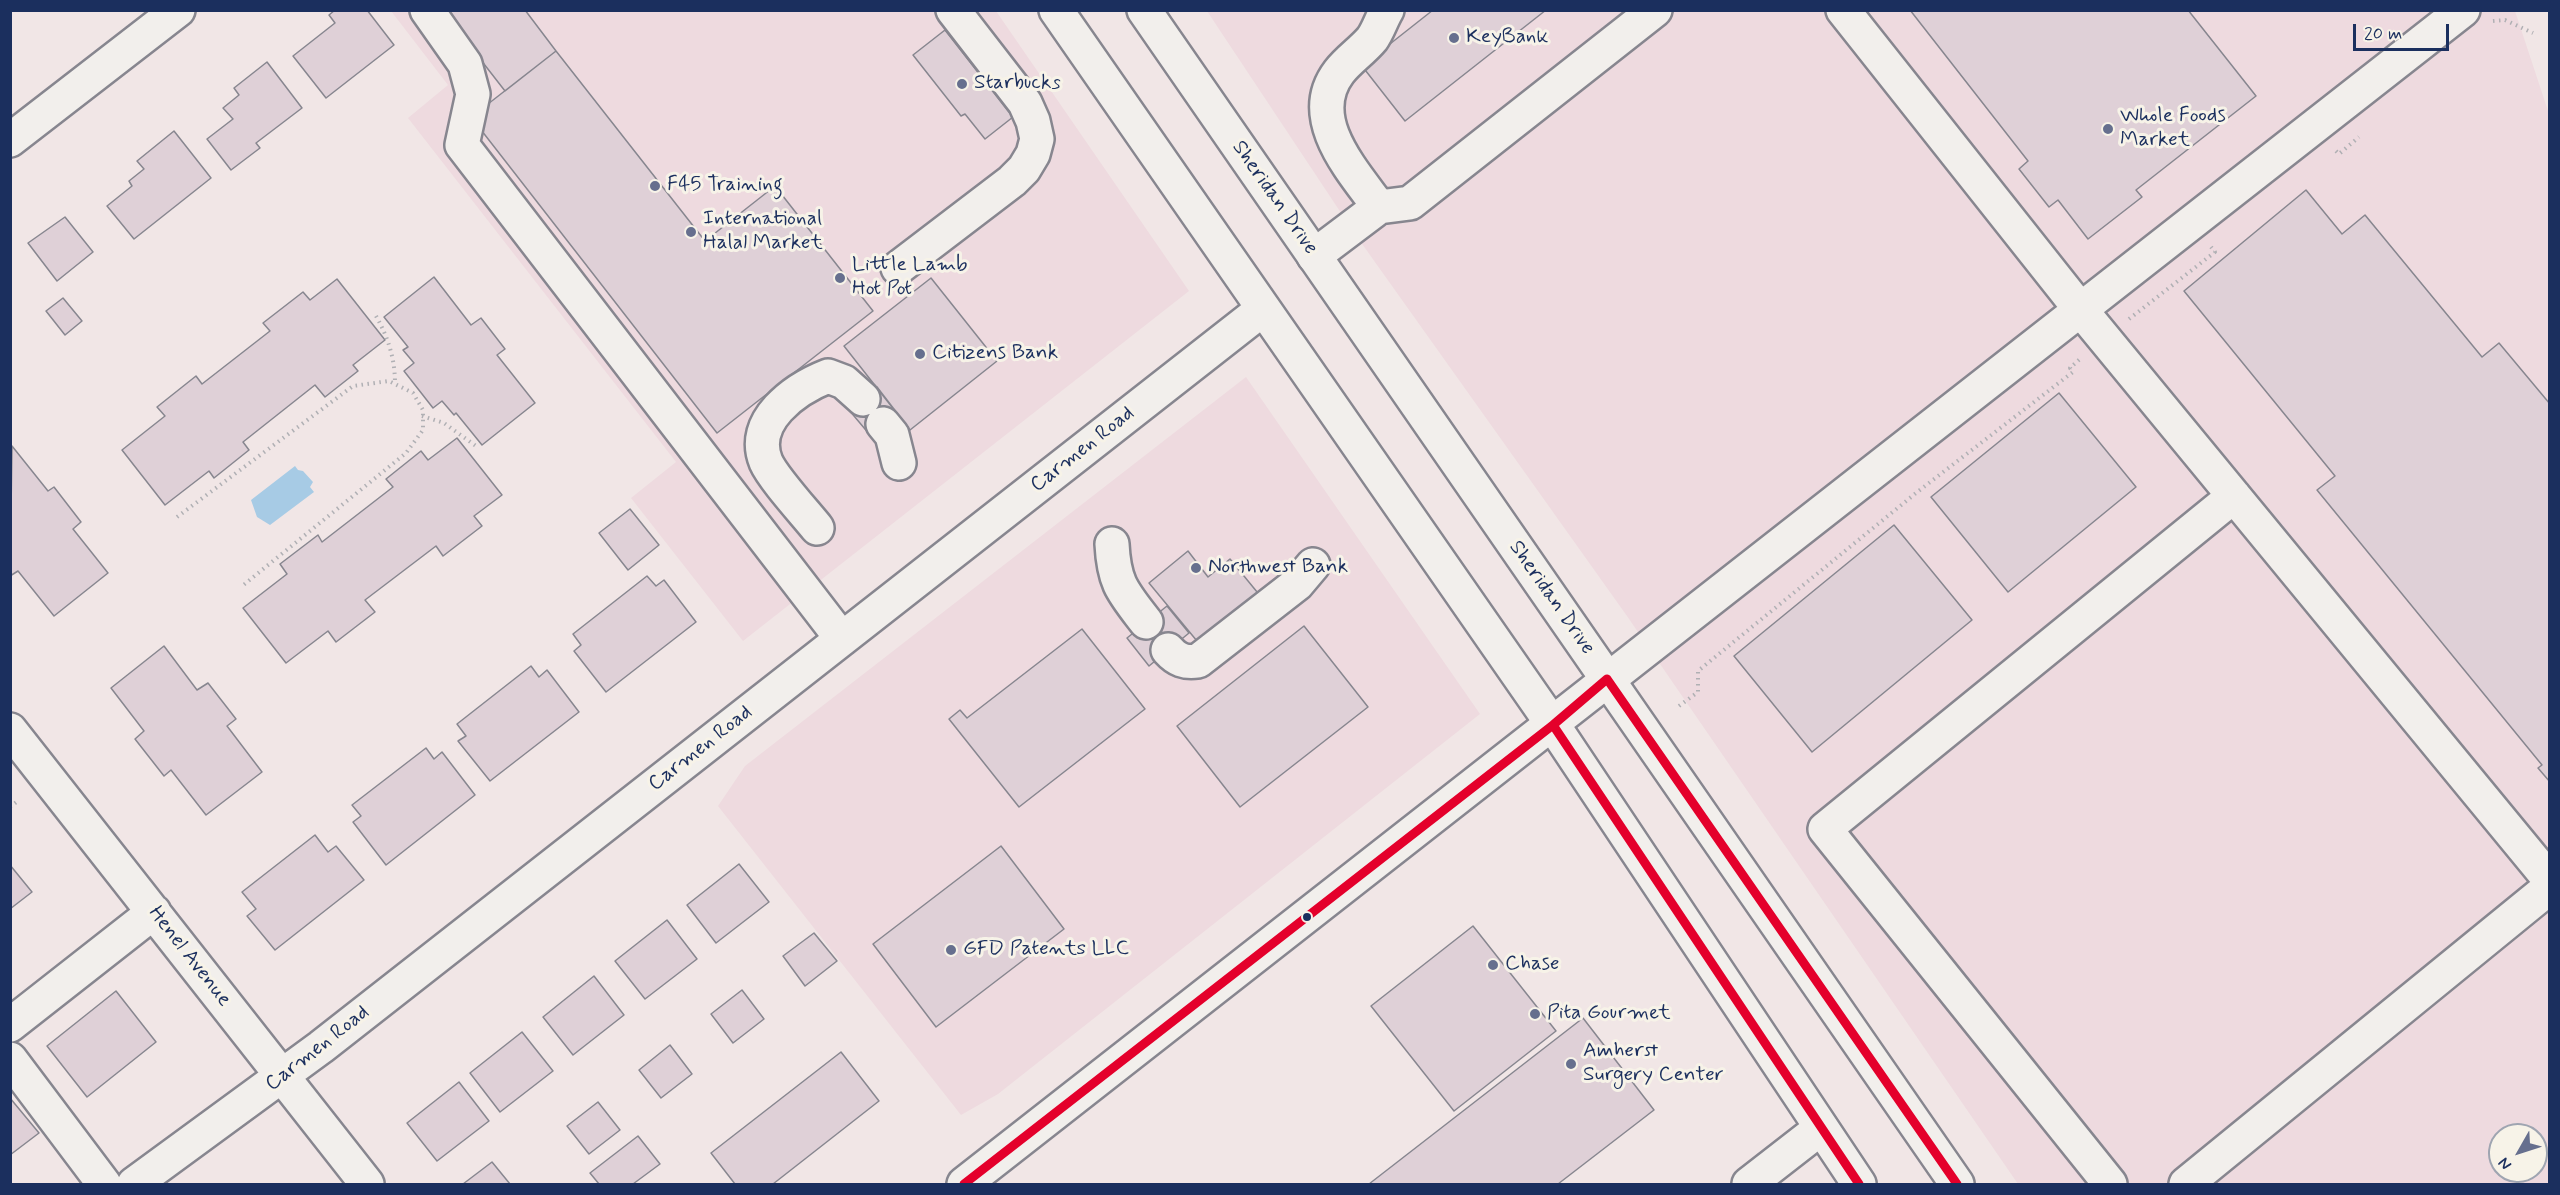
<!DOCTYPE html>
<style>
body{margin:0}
#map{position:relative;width:2560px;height:1195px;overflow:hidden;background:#f1e6e6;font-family:Mynerve,sans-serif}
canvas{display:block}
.frame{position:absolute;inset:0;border:12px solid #1b2f5e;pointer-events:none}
.north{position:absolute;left:2488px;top:1123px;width:60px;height:60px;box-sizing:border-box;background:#f7f3e8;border:2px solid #9fa5b1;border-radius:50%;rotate:231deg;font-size:16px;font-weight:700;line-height:24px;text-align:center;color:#1b2f5e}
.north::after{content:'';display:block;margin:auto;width:21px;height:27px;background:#666f8e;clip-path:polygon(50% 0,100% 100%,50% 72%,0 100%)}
.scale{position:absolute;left:2353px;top:24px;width:96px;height:27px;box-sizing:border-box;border:3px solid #1b2f5e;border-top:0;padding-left:8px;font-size:18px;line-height:21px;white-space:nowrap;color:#1b2f5e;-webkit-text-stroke:4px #f7f3e8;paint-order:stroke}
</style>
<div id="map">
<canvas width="2560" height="1195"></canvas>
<div class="frame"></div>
<div class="north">N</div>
<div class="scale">20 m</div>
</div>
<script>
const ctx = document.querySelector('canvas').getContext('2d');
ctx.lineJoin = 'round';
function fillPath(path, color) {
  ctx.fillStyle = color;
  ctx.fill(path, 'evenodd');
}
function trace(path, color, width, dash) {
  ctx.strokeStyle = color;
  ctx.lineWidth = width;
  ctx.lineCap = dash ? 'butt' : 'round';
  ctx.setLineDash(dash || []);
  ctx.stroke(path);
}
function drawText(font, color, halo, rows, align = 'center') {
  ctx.font = font + ' Mynerve,sans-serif';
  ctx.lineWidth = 6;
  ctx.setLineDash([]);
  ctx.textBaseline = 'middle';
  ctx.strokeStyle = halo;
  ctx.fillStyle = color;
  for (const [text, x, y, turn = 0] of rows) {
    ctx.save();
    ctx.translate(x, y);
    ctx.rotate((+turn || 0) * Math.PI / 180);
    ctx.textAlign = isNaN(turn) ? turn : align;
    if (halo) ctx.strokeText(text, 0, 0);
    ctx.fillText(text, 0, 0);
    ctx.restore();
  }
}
fillPath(new Path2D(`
 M391,11h605l193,280 -446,350 -112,-143 45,-36 -268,-344 40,-33z
 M1207,11h1308l35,106 -1,1067h-531l-391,-568 -272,-382zM2500,1135h36v36h-36z
 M1246,377l234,337 -482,380 -37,21 -243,-309 27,-40z`), '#eedadf');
fillPath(new Path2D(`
 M295,466l3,4 5,1 10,11 -3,5 4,5 -44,33 -13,-8 -6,-17z`), '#a7cbe5');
const building = new Path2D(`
 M335,10h32l27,35 -68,53 -33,-42 42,-33 -6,-8z
 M442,10h83l31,41 -51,40z
 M1433,10h113l-141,111 -43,-55z
 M1910,10h278l68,86 -120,94 6,7 -54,42 -30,-39 -9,7 -30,-38 9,-8z
 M945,30l68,87 -28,22 -20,-25 -4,2 -48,-61z
 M556,51l149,190 70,-55 98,125 -156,122 -239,-307 1,-15z
 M267,62l35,46 -46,35 4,5 -29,22 -24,-31 26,-20 -10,-11 16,-13 -5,-7z
 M174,131l37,47 -77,61 -27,-33 25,-20 -3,-5 15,-12 -7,-8z
 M2306,190l36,44 23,-19 117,142 17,-14 51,61v378l-12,-14 4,-3 -225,-275 18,-14 -151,-185z
 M65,217l28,35 -36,29 -29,-38z
 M434,277l37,48 10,-7 24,31 -8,6 38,48 -53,42 -26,-32 -2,2 -12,-14 -9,7 -29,-37 10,-8 -11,-13 5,-3 -24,-30z
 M931,278l66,83 -87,69 -66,-84z
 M337,279l48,61 -32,25 5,6 -33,26 -10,-12 -72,57 6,8 -35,28 -5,-7 -44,34 -43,-55 43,-34 -8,-9 39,-31 6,8 68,-53 -7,-8 40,-31 7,8z
 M63,298l19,23 -17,14 -19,-24z
 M877,387l20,26 -27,22 -21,-25z
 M2059,393l77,94 -128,105 -77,-95z
 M457,438l45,57 -28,21 8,10 -39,30 -7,-10 -71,54 10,12 -39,30 -8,-11 -42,32 -43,-55 44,-34 -7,-10 38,-29 4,7 71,-55 -7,-8 35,-28 7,9z
 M12,446l36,45 6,-4 27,35 -8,7 35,44 -54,43 -36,-45 -8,5z
 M630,509l29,36 -31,25 -29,-37z
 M1894,525l78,95 -160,132 -78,-96z
 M1188,551l20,26 22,-18 32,39 -65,43 -48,-58z
 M647,576l9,10 8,-6 32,42 -90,70 -32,-41 7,-6 -8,-11z
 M1167,606l22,27 -40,33 -22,-28z
 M1304,626l64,81 -128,100 -63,-81z
 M1082,629l63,80 -126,98 -70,-88 11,-9 7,8z
 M164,646l33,44 11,-7 28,36 -9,7 35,46 -56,43 -35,-45 -7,6 -29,-37 9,-8 -33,-43z
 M531,666l8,11 8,-7 32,42 -89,69 -32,-40 8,-5 -9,-12z
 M426,748l8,11 8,-7 33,43 -89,70 -33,-43 8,-6 -9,-11z
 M315,835l13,17 8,-6 28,34 -89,70 -28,-34 9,-7 -14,-17z
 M1001,846l63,83 -128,98 -63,-83z
 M739,864l30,38 -53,41 -29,-38z
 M10,865l22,27 -22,17z
 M667,920l30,39 -52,40 -30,-38z
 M1473,926l83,105 -102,80 -83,-105z
 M814,933l23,28 -32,25 -22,-30z
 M594,976l30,39 -51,40 -30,-38z
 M742,990l22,29 -31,24 -22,-29z
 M116,991l40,51 -69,55 -40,-51z
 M1583,1018l71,92 -96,74h-189z
 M522,1032l31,39 -53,41 -30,-39z
 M670,1045l22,29 -31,24 -22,-28z
 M841,1052l38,49 -106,83h-38l-24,-31z
 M459,1082l30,39 -52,40 -30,-38z
 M10,1098l29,35 -29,22z
 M598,1102l22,28 -31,24 -22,-28z
 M638,1136l22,28 -27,20h-34l-9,-11z
 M492,1162l18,22h-47z`);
fillPath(building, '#dfd0d7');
trace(building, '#87868f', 1.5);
const minor = new Path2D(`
 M427,10l38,54 8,30 -11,51 380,494
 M1843,10l237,299 470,571
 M10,140l168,-130
 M1379,207c-27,-37 -75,-89 -40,-135 9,-12 23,-21 33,-33 6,-8 9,-19 15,-29
 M1314,256l65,-49 31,-4 245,-193
 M898,268l114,-87 12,-12 9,-15 4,-15 -4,-18 -8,-18 -72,-93
 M883,424l9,11 7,28
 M817,528c-12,-15 -44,-50 -51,-66 -17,-41 29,-73 62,-86l16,6 19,17
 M1112,544c2,40 11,48 34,78
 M1168,650c9,10 17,13 30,11l99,-77 16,-19
 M10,730l357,454
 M10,1025l144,-113
 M10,1059l94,125
 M134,1184l187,-137 942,-738
 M964,1184l1499,-1174
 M1749,1184l72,-56
 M2110,1184l-285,-355 409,-333
 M2186,1184l364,-297`);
const major = new Path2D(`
 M1056,10l497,715 306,459
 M1144,10l813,1174`);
trace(minor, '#87868f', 38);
trace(major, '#87868f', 38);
trace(new Path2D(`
 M2493,21l12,-1 28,13
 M2336,151l3,3 20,-17
 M376,316c12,21 19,43 19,67
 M2129,319l86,-67 -4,-5
 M422,416l22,7 32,23
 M177,517l176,-131 36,-5 24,12 10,17v20l-17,23 -165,134
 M1679,706l19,-14v-21l218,-178 157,-121 -3,-4 10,-9
 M10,807l9,-7`), '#b0b0b4', 4, [1.5, 4.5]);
trace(minor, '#f2efec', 33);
trace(major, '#f2efec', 33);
trace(new Path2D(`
 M1553,725l306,459
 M964,1184l589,-459 54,-46 350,505`), '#e4002b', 9);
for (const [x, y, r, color] of [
 [1454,38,6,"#666f8e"],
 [962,84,6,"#666f8e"],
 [2108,129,6,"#666f8e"],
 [655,186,6,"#666f8e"],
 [691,232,6,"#666f8e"],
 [840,278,6,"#666f8e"],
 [920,354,6,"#666f8e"],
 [1196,568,6,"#666f8e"],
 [1307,917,5,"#1b2f5e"],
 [951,950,6,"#666f8e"],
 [1493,965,6,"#666f8e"],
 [1535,1014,6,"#666f8e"],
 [1571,1064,6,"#666f8e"]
]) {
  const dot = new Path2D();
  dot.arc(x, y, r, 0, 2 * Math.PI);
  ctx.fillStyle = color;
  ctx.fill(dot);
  trace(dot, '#f7f3e8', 2);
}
drawText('21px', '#1b2f5e', '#f7f3e8', [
 ["KeyBank",1466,38],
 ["Starbucks",974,84],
 ["Whole Foods",2120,117],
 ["Market",2120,141],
 ["F45 Training",667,186],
 ["International",703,220],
 ["Halal Market",703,244],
 ["Little Lamb",852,266],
 ["Hot Pot",852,290],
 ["Citizens Bank",932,354],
 ["Northwest Bank",1208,568],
 ["GFD Patents LLC",963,950],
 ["Chase",1505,965],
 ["Pita Gourmet",1547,1014],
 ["Amherst",1583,1052],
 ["Surgery Center",1583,1076]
], 'left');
drawText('21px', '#1b2f5e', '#f7f3e8', [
 ["Sheridan Drive",1274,198,55],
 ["Carmen Road",1083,450,-38],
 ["Sheridan Drive",1551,598,55],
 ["Carmen Road",701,749,-38],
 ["Henel Avenue",189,957,52],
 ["Carmen Road",318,1049,-38]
]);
</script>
